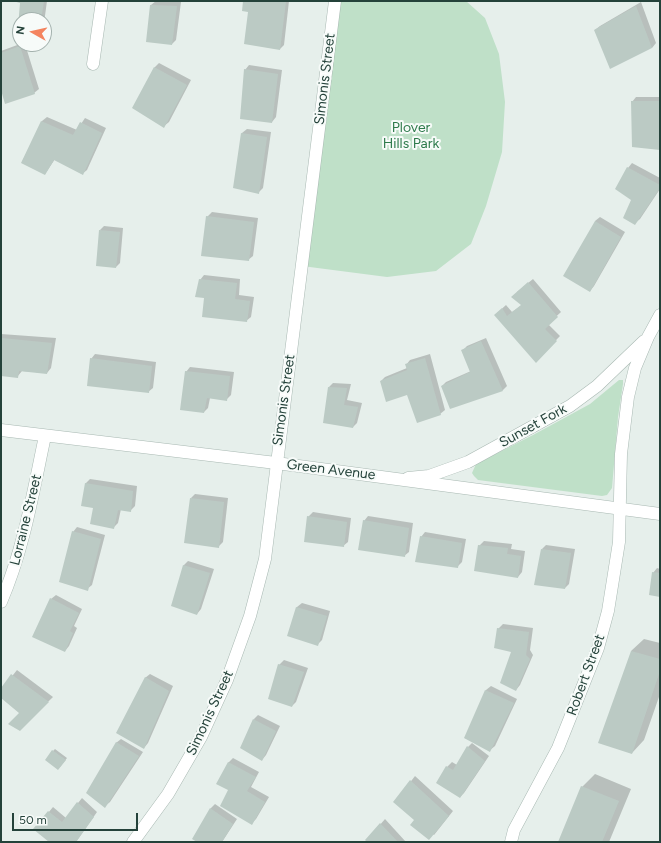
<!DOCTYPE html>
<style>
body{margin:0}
#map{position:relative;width:661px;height:843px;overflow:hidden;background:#e6efeb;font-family:Figtree,sans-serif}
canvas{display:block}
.frame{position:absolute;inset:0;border:2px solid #24423a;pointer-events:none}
.north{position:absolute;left:12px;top:12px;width:40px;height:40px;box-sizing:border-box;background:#f7fbf9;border:1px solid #a3b1ad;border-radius:50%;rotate:278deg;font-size:11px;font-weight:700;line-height:16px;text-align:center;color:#24423a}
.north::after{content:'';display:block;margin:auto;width:14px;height:18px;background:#f4845f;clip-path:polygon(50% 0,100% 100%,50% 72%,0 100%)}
.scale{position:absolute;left:12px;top:813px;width:126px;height:18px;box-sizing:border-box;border:2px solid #24423a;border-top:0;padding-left:5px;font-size:12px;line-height:14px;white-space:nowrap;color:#24423a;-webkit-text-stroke:3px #f7fbf9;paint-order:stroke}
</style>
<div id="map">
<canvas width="661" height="843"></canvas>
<div class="frame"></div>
<div class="north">N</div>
<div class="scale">50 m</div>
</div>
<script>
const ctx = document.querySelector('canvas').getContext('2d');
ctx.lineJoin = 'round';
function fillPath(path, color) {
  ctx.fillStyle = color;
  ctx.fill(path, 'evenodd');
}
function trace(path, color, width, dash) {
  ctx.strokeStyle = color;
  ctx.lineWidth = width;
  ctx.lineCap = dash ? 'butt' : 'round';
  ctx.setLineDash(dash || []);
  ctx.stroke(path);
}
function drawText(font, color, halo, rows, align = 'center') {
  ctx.font = font + ' Figtree,sans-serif';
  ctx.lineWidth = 4;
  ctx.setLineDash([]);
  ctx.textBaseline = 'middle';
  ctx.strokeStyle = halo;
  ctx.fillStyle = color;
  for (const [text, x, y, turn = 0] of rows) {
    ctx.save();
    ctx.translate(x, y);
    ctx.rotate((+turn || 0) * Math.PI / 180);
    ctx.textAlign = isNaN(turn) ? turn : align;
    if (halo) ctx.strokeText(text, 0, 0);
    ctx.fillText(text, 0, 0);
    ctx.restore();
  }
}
fillPath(new Path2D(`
 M335,1h131l19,17 14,36 6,48 -3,50 -16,54 -15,38 -35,27 -49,6 -85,-11z
 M619,380h4v4l-5,33 -6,71 -5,7 -5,1 -124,-16 -4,-4 -2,-3 4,-9 57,-29 57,-31z`), '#bfe0c8');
fillPath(new Path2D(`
 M15,1h32l-3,22v-3h-24v6h-1l2,-24z
 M156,1l25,1 -5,38 -4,4 -21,-39z
 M244,1h45l-5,44 -4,4 -31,-38z
 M641,2l15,41 -4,5 -57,-18 5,-4z
 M20,44h5l14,45 -5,4 -33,-6v-36z
 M159,63l32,17 -22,42 -5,4 -31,-18 22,-41z
 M249,65l33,5 -6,47 -4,5 -27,-52z
 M636,97h24v52l-28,-47z
 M47,117l30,13 8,-12 21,10 -19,42 -5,4 -27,-15 -10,15 -23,-12 20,-41z
 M247,129l24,3 -8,56 -4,4 -25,-5 8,-54z
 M632,163l28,15v11l-20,30 -5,4 -7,-55z
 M212,212l46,6 -5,38 -5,4 -41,-43z
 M600,217l25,15 -31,54 -4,5 5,-70z
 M104,226l19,2 -3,35 -4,4 -16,-37z
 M204,275l36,4 -1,16 15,2 -3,20 -5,4 -41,-23 -5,-18z
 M533,279l28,33 -13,12 12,12 -24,25 -41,-46 11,-10 6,7 10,-7 -5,-13z
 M1,334l55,4 -5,30 -4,5 -25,-2 -5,6 -16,-2z
 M486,338l21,48 -4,4 -61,-4 4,-4 25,-11 -9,-20 5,-5z
 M95,354l61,8 -3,26 -5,4 -57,-33z
 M430,354l15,56 -5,4 -32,-20 -27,-13 4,-4 22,-9 -1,-3 4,-5z
 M190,367l44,5 -3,23 -4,4 -17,-1 -2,10 -4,4 -18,-40z
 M333,383l18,1 -4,16 15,3 -5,20 -4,4 -24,-40z
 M90,479l47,7 -2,20 -5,5 -9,-2 -3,14 -5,5 -19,-21 -9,-23z
 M195,494l33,4 -5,44 -5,5 -27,-49z
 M313,512l38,6 -3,24 -5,4 -35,-29z
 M368,516l45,7 -4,29 -5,4 -40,-35z
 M77,527l28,8 -13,50 -5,4 -14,-57z
 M425,532l41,7 -4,23 -5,5 -36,-30z
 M484,541l28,3 -1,5 14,2 -3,21 -4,5 -39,-31z
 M546,545l29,4 -6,35 -4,4 -23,-39z
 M188,561l26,8 -13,40 -4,5 -24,-9 11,-40z
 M657,568l3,1v27l-7,-23z
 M56,595l26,14 -8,17 3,2 -8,18 -4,5 -14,-52z
 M302,603l28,8 -8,29 -5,5 -29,-10 9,-28z
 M503,624l30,4 -3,22 3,5 -13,30 -4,5 -3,-39 -15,-22z
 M644,639l16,4v51l-16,46 -12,13 -1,-102z
 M284,660l24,8 -12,34 -4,4 -13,-41z
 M17,670l36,27 -33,32v-16l-19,-17v-6z
 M150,674l23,12 -25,57 -4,5 1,-70z
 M491,686l26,13 -22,47 -5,4 -25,-12 21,-48z
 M258,715l22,11 -14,29 -4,5 -8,-41z
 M121,739l22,13 -33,50 -5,4 11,-63z
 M472,743l17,13 -25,37 -4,4 -13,-30 5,-5 5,3 11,-18z
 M55,749l12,9 -7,9 -7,-16z
 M233,758l26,14 -8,15 18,10 -13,22 -4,4 -23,-34 -1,-26z
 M595,774l36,15 -22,53h-50l23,-55z
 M415,776l38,35 -19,24 -39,-33z
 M82,798l15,14 -21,30h-25l-16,-13 18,-22 13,11z
 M215,804l22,15 -15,23h-23l-5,-3 17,-31z
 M385,819l21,23h-38l-1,-2z`), '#0003');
fillPath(new Path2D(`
 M13,1h31l-3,19h-21v7h-2l2,-24z
 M243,1h43l-6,49 -36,-6 4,-32 -6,-1z
 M150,5l27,1 -5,39 -26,-3z
 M636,6l16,42 -42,21 -16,-39z
 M20,46l15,48 -30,10 -4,-14v-37z
 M154,67l33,18 -23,43 -32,-20z
 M244,69l34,5 -6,49 -32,-4z
 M631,101h29v49l-28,-3z
 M41,121l32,14 7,-13 22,11 -19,42 -29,-15 -9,15 -24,-12z
 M241,133l26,4 -8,57 -26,-6z
 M627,167l33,18v3l-25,37 -12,-7 8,-18 -16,-11z
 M206,216l48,6 -5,39 -48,-5z
 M595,221l26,16 -31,55 -27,-16z
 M99,230l21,2 -4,36 -20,-2z
 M199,279l38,4 -2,16 15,2 -3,21 -45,-5 2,-19 -9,-1z
 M528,282l30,35 -13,12 12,12 -21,22 -42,-48 8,-7 5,8 14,-11 -10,-8z
 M1,338l51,5 -5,31 -28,-3 -1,7 -17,-2z
 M481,341l22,50 -53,18 -9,-23 29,-14 -9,-22z
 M90,358l62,8 -3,27 -62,-7z
 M425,358l16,57 -24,8 -10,-28 -21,7 -6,-21 27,-11 -2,-6z
 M185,371l45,5 -3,25 -20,-3 -3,15 -24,-3z
 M328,387l19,1 -3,17 14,2 -5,21 -30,-5z
 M85,483l48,8 -2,21 -13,-2 -4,19 -24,-5 3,-16 -12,-2z
 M190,498l34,4 -5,46 -35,-5z
 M307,516l40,6 -3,25 -40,-5z
 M363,520l46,8 -4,29 -47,-7z
 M72,531l29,8 -13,52 -29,-9z
 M420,536l42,7 -4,25 -43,-6z
 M478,545l30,3 -1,6 14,2 -3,22 -44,-7z
 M541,549l30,4 -6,36 -31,-4z
 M183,565l27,8 -13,42 -26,-9z
 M652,572l8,1v24l-11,-2z
 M50,598l29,15 -9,18 3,2 -8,19 -33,-15z
 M296,607l31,9 -9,30 -31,-10z
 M497,628l32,4 -3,23 4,4 -14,32 -16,-8 11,-31 -17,-4z
 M631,651l29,8v12l-28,83 -34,-11z
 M278,664l26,8 -12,35 -24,-8z
 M11,674l38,28 -29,29 -12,-7 11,-11 -18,-15v-10z
 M145,677l24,14 -25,58 -28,-16z
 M485,690l29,13 -24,49 -26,-14z
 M253,719l23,12 -14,30 -22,-13z
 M116,742l23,14 -34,52 -19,-15z
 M467,746l18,15 -25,37 -24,-15 10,-17 7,4z
 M52,750l14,10 -8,10 -13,-10z
 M228,762l28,15 -9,14 18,11 -13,23 -32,-19 8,-16 -12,-6z
 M410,780l39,36 -20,24 -19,-15 4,-5 -21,-18z
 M581,786l38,15 -17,41h-44z
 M77,802l17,15 -18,25h-27l-16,-13 15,-18 14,11z
 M210,808l23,16 -11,18h-25l-5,-3z
 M380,823l18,19h-31l-2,-2z`), '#bbcac4');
const minor = new Path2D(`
 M93,64l9,-63
 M408,478l21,-2 39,-14 102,-56 27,-20 47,-45
 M1,602c23,-53 32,-110 44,-166
 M133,842l35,-48 33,-57 26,-57 23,-64 15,-57 70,-558
 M511,842l3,-12 44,-82 40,-100 10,-37 11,-69 2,-88 7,-57 7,-29 13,-31 12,-22`);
const tertiary = new Path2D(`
 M1,430l275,33 384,51`);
trace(minor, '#a8b8b2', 13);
trace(tertiary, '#a8b8b2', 13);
trace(minor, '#fff', 12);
trace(tertiary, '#fff', 12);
drawText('14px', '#24423a', '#f7fbf9', [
 ["Simonis Street",325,79,-83],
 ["Simonis Street",284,400,-82],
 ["Sunset Fork",533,426,-29],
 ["Green Avenue",331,470,7],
 ["Lorraine Street",26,520,-76],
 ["Robert Street",586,675,-70],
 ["Simonis Street",210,713,-65]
]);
drawText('14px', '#2d7a4b', '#f7fbf9', [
 ["Plover",411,128],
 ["Hills Park",411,144]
]);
</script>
